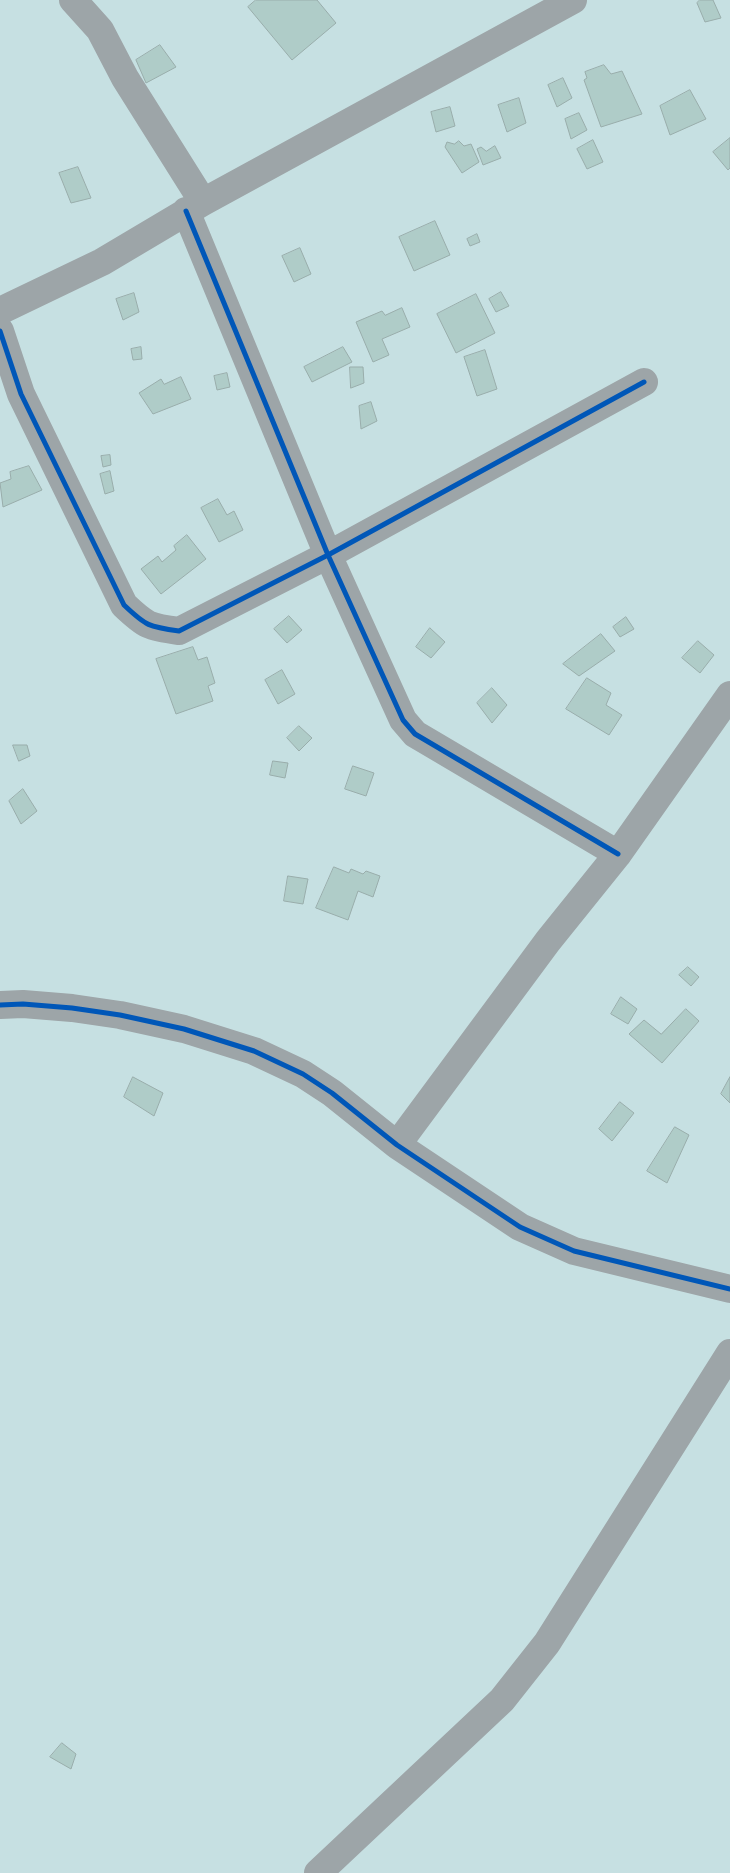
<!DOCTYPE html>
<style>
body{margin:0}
canvas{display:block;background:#c6e0e2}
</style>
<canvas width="730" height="1873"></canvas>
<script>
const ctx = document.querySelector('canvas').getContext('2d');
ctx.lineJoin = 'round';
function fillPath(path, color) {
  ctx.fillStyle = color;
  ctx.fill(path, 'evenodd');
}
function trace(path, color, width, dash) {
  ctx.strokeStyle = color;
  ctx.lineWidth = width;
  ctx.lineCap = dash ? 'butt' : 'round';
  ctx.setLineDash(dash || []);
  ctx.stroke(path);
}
const building = new Path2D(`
 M256,0h61l19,23 -44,37 -44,-53z
 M700,0h13l8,18 -16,4 -8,-19z
 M160,45l16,22 -30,16 -10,-23z
 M604,65l7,9 11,-3 20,43 -41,13 -17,-47 3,-2 -2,-6z
 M563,78l9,20 -15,9 -9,-22z
 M690,90l16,29 -36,16 -10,-29z
 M519,98l7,25 -19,9 -9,-27z
 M450,107l5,19 -19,6 -5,-20z
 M579,113l8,17 -16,9 -6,-20z
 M730,138v30l-2,2 -15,-18z
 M593,140l10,22 -16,7 -10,-20z
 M459,141l5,5 7,-2 8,18 -17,11 -17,-26 2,-5 7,2z
 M495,146l6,12 -18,7 -6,-16 4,-2 5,4z
 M78,167l13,31 -20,5 -12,-30z
 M435,221l15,34 -36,16 -15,-34z
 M477,234l3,8 -10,4 -3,-7z
 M300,248l11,26 -17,8 -12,-26z
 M501,292l8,14 -13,6 -7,-13z
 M134,293l5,19 -16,8 -7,-21z
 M476,294l19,39 -39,20 -19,-39z
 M402,308l8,19 -28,12 7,16 -16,7 -17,-40 26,-11 3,4z
 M141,347l1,12 -9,1 -2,-11z
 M343,347l9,15 -40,20 -8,-15z
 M485,350l12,39 -20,7 -13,-39z
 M350,367h13l1,16 -13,5z
 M227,373l3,14 -13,3 -3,-14z
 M181,377l10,22 -38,15 -14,-21 22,-14 3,5z
 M371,402l6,19 -16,8 -2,-23z
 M110,455l1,10 -8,2 -2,-11z
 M29,466l13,24 -39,17 -3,-24 11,-4 -1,-7z
 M110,471l4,20 -9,3 -5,-20z
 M218,499l9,16 7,-4 9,19 -24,12 -18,-34z
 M187,535l19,24 -45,35 -20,-25 17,-13 4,6 14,-12 -2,-4z
 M289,616l13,14 -15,13 -13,-14z
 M626,617l8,12 -14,8 -7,-10z
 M430,628l15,14 -14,16 -15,-11z
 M601,634l14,17 -36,25 -16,-12z
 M698,641l16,14 -14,18 -18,-15z
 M193,647l5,13 9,-3 8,26 -7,3 5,15 -37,13 -20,-55z
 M282,670l13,24 -17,10 -13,-24z
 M587,678l24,15 -5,12 16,10 -13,20 -43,-26z
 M492,688l15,17 -15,18 -15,-20z
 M299,726l13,12 -13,13 -12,-13z
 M13,745h14l3,11 -11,5z
 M273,761l15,2 -3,15 -15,-3z
 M353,766l21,7 -8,23 -21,-7z
 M23,789l14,22 -16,13 -12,-23z
 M334,867l15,6 2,-4 12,5 3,-3 14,5 -7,21 -15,-6 -10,29 -32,-12z
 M288,876l20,3 -5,25 -19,-3z
 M688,967l11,10 -8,9 -12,-11z
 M621,997l16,12 -9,15 -17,-10z
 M686,1009l13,12 -37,42 -33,-29 15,-14 17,14z
 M133,1077l30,16 -9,23 -30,-19z
 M730,1077v26l-9,-9z
 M620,1102l14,11 -22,28 -13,-12z
 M675,1127l14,8 -22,48 -20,-12z
 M62,1743l14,11 -5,15 -21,-12z`);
fillPath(building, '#afccc8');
trace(building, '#99adab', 1);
trace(new Path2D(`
 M73,0l27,30 25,48 78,124
 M186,211l142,344 75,165 12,14 17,10 186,110
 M0,311l102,-49 101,-60 370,-202
 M0,331l21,63 103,211c22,21 25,22 55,26l149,-76 316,-173
 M0,1005l23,-1 49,4 48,7 64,14 70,22 49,23 29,19 65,52 123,82 54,24 156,38
 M397,1145l151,-204 70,-87 112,-159
 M318,1873l184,-173 45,-57 183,-290`), '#9da5a8', 28);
trace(new Path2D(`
 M186,211l142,344 75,165 12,14 17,10 186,110
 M0,331l21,63 103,211c22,21 25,22 55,26l149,-76 316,-173
 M0,1005l23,-1 49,4 48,7 64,14 70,22 49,23 29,19 65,52 123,82 54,24 156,38`), '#0057b8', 5);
</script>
